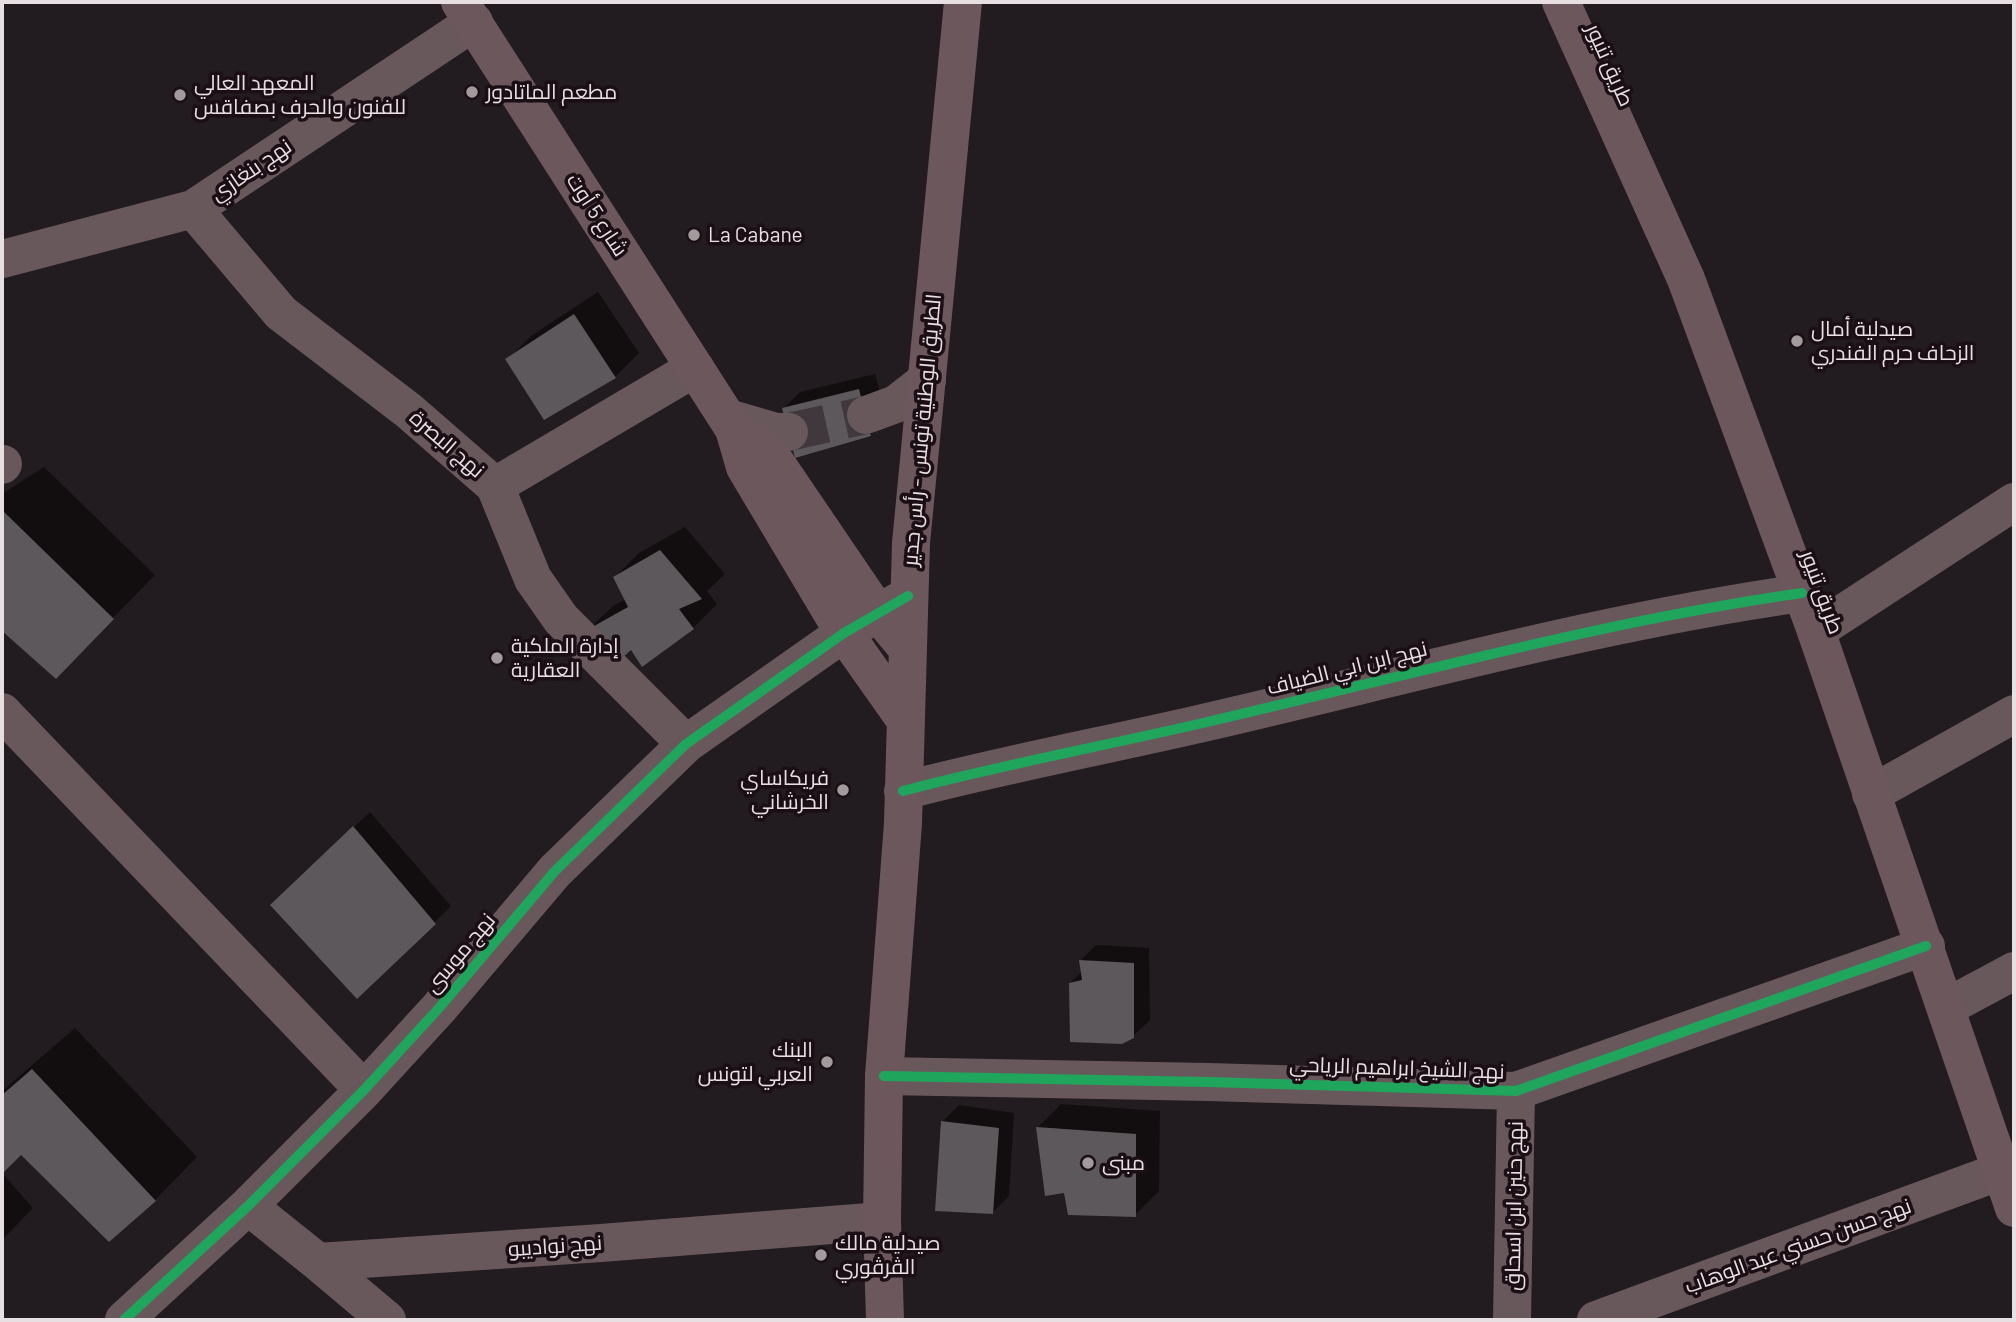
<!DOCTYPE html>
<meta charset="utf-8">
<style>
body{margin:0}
#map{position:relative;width:2016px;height:1322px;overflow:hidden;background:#221b1f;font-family:Barlow,sans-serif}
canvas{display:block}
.frame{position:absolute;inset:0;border:4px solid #e8dfe3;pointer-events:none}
</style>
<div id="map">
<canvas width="2016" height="1322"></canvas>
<div class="frame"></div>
</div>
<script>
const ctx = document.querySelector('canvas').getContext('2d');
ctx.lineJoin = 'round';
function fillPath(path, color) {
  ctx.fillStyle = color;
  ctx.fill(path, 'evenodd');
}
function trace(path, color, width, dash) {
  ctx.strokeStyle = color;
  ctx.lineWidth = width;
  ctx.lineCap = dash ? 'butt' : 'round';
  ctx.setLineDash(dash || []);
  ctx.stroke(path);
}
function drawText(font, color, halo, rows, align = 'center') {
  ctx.font = font + ' Barlow,Cairo,sans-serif';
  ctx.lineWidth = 7;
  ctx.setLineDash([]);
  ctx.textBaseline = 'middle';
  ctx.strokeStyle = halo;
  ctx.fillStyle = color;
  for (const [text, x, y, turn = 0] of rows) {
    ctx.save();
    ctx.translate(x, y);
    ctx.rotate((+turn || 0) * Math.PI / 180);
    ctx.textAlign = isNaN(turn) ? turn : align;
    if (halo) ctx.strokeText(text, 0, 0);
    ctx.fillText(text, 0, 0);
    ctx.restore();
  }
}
fillPath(new Path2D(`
 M598,292l41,61 -24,24 -108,-17 24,-24z
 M875,374l12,44 -16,17 -87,-27 16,-16z
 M44,467l111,108 -99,101 -54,-47v-135z
 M685,527l40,47 -18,17 10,13 -24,24 -50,37 -11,-17 -43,-19 24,-23 13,-7 -11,-22 24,-24z
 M370,812l81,94 -16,16 -147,-33z
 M1096,945l53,3 1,72 -17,16 -63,-53 12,-12 -2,-10z
 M75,1028l122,129 -42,43 -134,-48 -19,20v-81z
 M1061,1104l99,7 -1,80 -24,24 -69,-24 -29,-63z
 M959,1105l55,8 -5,83 -16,16 -50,-91z
 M2,1173l31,35 -31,32z`), '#0007');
fillPath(new Path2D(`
 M574,314l42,64 -72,42 -39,-61z
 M859,389l12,47 -76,22 -13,-50z
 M2,510l112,109 -58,60 -54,-48z
 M660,550l42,49 -23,10 15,20 -52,38 -11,-17 -10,9 -34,-29 41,-23 -15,-30z
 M353,826l83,98 -79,75 -87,-94z
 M1079,960l55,3v75l-12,6 -52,-2 -1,-59 13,-3z
 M32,1069l124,132 -47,41 -88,-87 -19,19v-79z
 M941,1121l58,7 -6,86 -58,-3z
 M1036,1127l100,7v83l-68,-2 -4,-22 -19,3z`), '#5d585c');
trace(new Path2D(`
 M789,432l77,-17`), '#40383c', 38, [38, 19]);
trace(new Path2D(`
 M193,209l88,104 128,98 86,75 38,93 28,40 125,125
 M2,259l191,-50 281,-187
 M866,415l30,-11 31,-24
 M728,418l48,14h13
 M2,465l1,-1
 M495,486l200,-118
 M1816,631l198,-129
 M2,712l362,378
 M903,791c99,-26 200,-45 300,-68 200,-46 396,-101 599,-130
 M1871,794l143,-80
 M1947,1007l67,-36
 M884,1076l324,6 308,9 410,-145
 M248,1206l70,56 283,-19 281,-22
 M318,1262l69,58
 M124,1320l124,-114 116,-116 75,-82 116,-137 131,-127 158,-111 64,-37
 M1512,1320l4,-229
 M1596,1320l405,-149`), '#69585b', 38);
trace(new Path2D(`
 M460,2l274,427 11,38 99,166 62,88
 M1561,2l125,277 130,352 198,577
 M734,429l35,24 108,159 30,36
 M885,1320l-3,-99 2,-145 19,-253 8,-280 52,-541`), '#6b575c', 38);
trace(new Path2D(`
 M903,791c99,-26 200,-45 300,-68 200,-46 396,-101 599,-130
 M884,1076l324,6 308,9 410,-145
 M124,1320l124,-114 116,-116 75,-82 116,-137 131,-127 158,-111 64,-37`), '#20a55d', 10);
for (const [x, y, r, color] of [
 [472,92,7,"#a39a9e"],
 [180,95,7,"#a39a9e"],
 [694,235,7,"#a39a9e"],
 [1797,341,7,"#a39a9e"],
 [497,658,7,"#a39a9e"],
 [843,790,7,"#a39a9e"],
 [827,1062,7,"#a39a9e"],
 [1088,1163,7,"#a39a9e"],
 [821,1255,7,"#a39a9e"]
]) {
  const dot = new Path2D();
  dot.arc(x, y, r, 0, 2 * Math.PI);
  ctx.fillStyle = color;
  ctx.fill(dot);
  trace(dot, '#1b0f15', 2.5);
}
drawText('21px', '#e8dfe3', '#1b0f15', [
 ["طريق تنيور",1610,65,66],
 ["نهج بنغازي",251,170,-34],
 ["شارع 5 أوت",597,215,57],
 ["الطريق الوطنية تونس - رأس جدير",922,430,-85],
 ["نهج البصرة",447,444,41],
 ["طريق تنيور",1822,592,70],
 ["نهج ابن ابي الضياف",1347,668,-14],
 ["نهج موسى",460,953,-50],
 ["نهج الشيخ ابراهيم الرياحي",1397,1068,2],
 ["نهج حنين ابن اسحاق",1514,1206,-89],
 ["نهج نواديبو",555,1246,-4],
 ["نهج حسن حسني عبد الوهاب",1798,1246,-20]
]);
drawText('21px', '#e8dfe3', '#1b0f15', [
 ["المعهد العالي",194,83],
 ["للفنون والحرف بصفاقس",194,107],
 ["مطعم الماتادور",486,92],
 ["La Cabane",708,235],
 ["صيدلية أمال",1811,329],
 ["الزحاف حرم الفندري",1811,353],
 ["إدارة الملكية",511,646],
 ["العقارية",511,670],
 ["فريكاساي",829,778,"right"],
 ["الخرشاني",829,802,"right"],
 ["البنك",813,1050,"right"],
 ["العربي لتونس",813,1074,"right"],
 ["مبنى",1102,1163],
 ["صيدلية مالك",835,1243],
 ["الڤرڤوري",835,1267]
], 'left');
</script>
